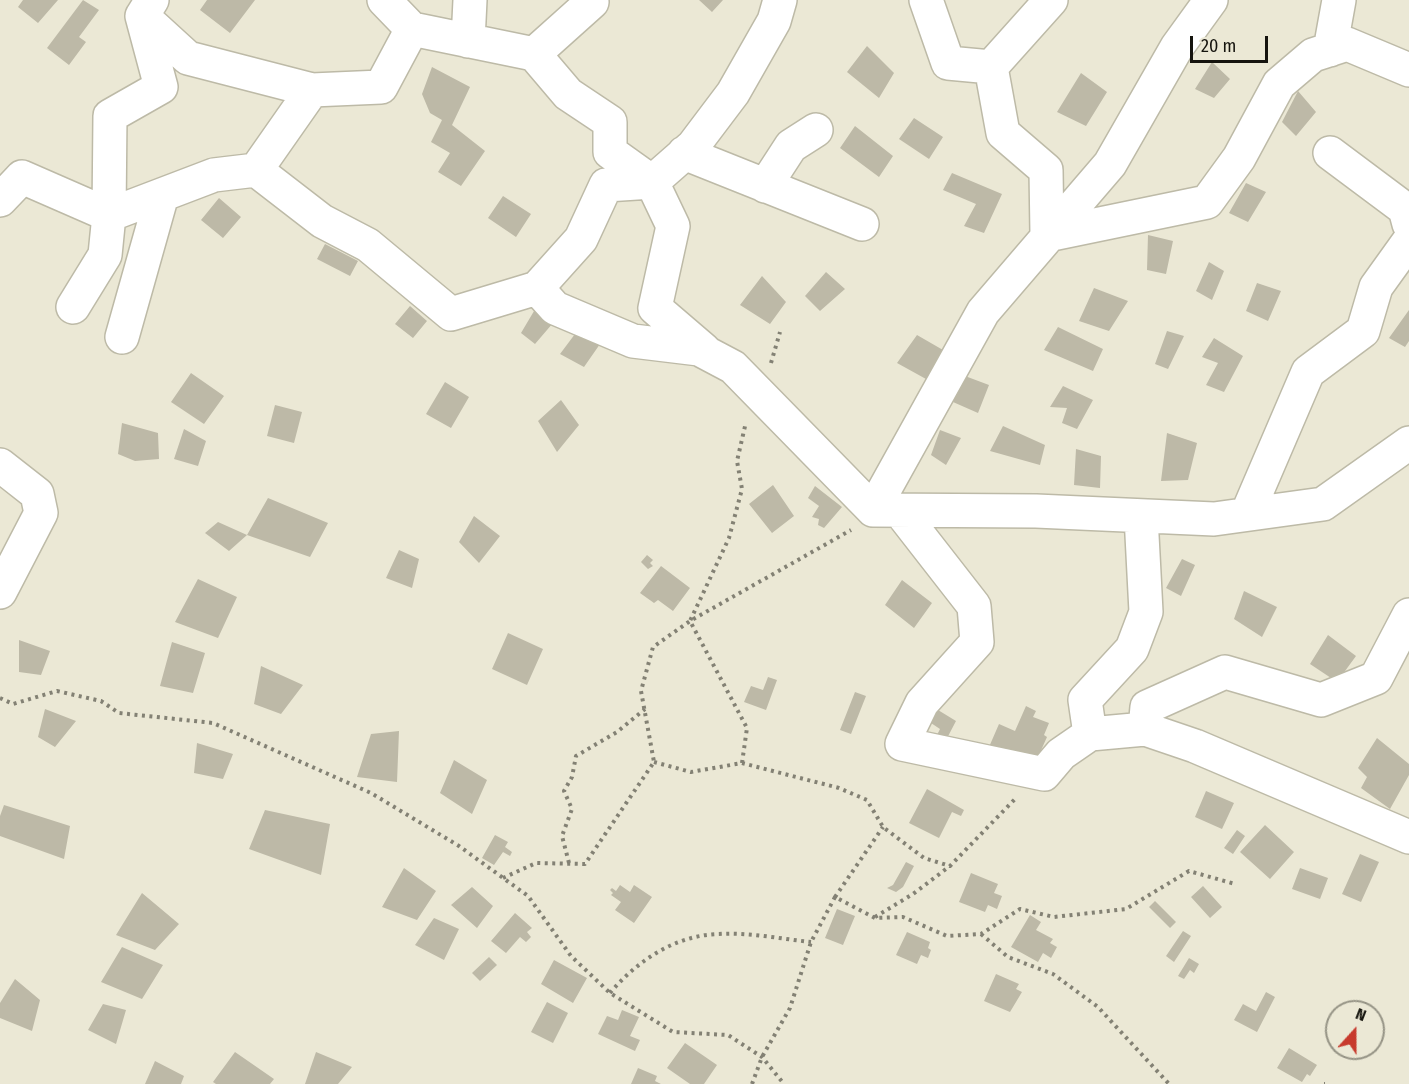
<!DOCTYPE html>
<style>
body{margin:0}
#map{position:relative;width:1409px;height:1084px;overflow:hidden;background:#ebe8d5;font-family:"Fira Sans Condensed",sans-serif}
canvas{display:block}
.north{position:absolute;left:1325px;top:1000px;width:60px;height:60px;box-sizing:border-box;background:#ebe8d5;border:2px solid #959385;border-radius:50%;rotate:21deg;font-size:16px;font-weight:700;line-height:24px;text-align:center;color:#15140e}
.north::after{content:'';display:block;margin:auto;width:21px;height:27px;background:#c73a2d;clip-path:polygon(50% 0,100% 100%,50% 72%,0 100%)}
.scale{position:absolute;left:1190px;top:36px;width:78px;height:27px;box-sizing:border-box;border:3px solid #15140e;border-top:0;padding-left:8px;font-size:18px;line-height:21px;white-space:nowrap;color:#15140e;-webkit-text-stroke:4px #ebe8d5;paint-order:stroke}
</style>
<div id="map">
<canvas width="1409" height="1084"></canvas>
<div class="north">N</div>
<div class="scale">20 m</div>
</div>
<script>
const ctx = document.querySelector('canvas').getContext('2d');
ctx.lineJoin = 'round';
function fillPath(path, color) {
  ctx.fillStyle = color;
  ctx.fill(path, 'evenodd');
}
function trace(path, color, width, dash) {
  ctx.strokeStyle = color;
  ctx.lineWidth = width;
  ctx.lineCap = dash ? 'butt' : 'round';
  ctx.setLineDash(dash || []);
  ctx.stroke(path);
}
fillPath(new Path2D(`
 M23,0h35l-20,23 -20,-16z
 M83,0l16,10 -20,27 7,5 -17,23 -22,-17z
 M207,0h48l-25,33 -30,-23z
 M699,0h24l-11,12z
 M867,46l27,27 -15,25 -32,-26z
 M1212,62l18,17 -16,19 -19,-9z
 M432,67l38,20 -18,38 33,26 -24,35 -23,-14 12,-19 -19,-11 11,-22 -12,-7 -8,-19z
 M1081,73l26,19 -21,34 -29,-14z
 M1298,91l18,21 -20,24 -14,-14z
 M914,118l29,19 -14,22 -30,-20z
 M855,126l38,30 -14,21 -39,-29z
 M952,173l50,21 -18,39 -20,-7 12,-22 -33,-14z
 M1246,183l20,9 -18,30 -19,-9z
 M503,196l28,18 -15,23 -28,-19z
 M219,198l22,19 -18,21 -22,-18z
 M1148,235l25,6 -7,33 -19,-4z
 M325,244l33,17 -8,15 -33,-17z
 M1209,262l15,9 -12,29 -16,-9z
 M826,272l19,17 -25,22 -15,-15z
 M762,276l24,26 -16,22 -30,-19z
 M1257,283l24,8 -13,30 -22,-10z
 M1094,288l34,13 -19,30 -30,-10z
 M410,306l17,15 -14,17 -18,-14z
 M537,306l16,17 -18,21 -14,-11z
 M1409,310v31l-4,6 -16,-9z
 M584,322l23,12 -23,33 -24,-13z
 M1058,327l45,22 -10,22 -49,-21z
 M1167,331l17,5 -16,33 -13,-5z
 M917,335l26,15 -17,29 -29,-16z
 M1214,338l29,18 -19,36 -18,-7 12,-22 -16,-6z
 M191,373l33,23 -20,28 -33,-22z
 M965,376l24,9 -11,28 -25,-11z
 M445,382l24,15 -18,31 -25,-14z
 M1063,386l30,14 -16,29 -15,-6 5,-15 -17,-1z
 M561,400l18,25 -22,27 -19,-31z
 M275,405l27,7 -8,31 -27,-7z
 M122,423l36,10 1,26 -24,2 -17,-7z
 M1003,426l42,19 -5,20 -50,-14z
 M184,429l22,12 -8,25 -24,-7z
 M940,430l21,8 -15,27 -15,-10z
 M1167,433l30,10 -9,37 -27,1z
 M1076,449l25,7 -1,32 -26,-3z
 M773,485l21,31 -22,17 -23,-29z
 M815,486l27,21 -18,21 -6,-3 1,-6 -7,-2 7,-11 -11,-8z
 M268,498l60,25 -18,34 -63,-22z
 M474,516l26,20 -21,27 -20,-21z
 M218,522l29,13 -18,16 -24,-18z
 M399,550l20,9 -7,29 -26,-10z
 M647,555l6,5 -3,3 3,3 -5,3 -7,-7z
 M1182,559l13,6 -14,31 -15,-8z
 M661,566l29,22 -17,23 -15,-11 -4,3 -14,-10z
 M198,579l39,18 -19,41 -43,-16z
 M902,580l30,23 -18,25 -29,-23z
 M1244,591l33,16 -15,30 -28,-18z
 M508,633l35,16 -16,36 -35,-16z
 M1328,635l28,21 -19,26 -27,-18z
 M19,640l31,11 -9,24 -22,-3z
 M172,642l33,11 -12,40 -33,-7z
 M261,666l42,19 -22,29 -27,-10z
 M768,677l9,3 -11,30 -22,-8 7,-16 12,4z
 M855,692l11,4 -15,38 -11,-4z
 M1026,706l10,5 -3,6 16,6 -5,12 3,2 -13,29 -45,-19 10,-23 16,7z
 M45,709l31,12 -21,26 -17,-10z
 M938,710l18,11 -12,23 -9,-5 5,-10 -9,-6z
 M399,731l-2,51 -40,-5 14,-43z
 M1377,738l32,26v11l-19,34 -29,-21 6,-11 -9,-9z
 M197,743l36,11 -10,25 -29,-6z
 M454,760l33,20 -15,34 -32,-21z
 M927,789l37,21 -3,6 -9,-4 -13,26 -30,-15z
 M1206,791l28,12 -12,26 -27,-12z
 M4,805l66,21 -6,33 -64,-23v-20z
 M265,810l65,14 -9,51 -72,-26z
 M1265,825l29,27 -24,27 -30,-27z
 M1237,830l8,6 -12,18 -9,-6z
 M495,835l13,7 -3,5 7,5 -2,4 -7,-4 -9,13 -12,-7z
 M1360,854l19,8 -18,40 -19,-8z
 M906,862l8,4 -11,21 -7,5 -9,-4 6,-3z
 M404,868l32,23 -19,29 -35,-13z
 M1300,868l28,10 -8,21 -28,-10z
 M971,873l27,11 -4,9 8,3 -5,13 -9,-4 -3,7 -26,-10z
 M620,885l10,7 4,-7 18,12 -18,26 -19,-13 6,-8 -10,-7 2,-2 -3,-3 2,-2 4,3z
 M1203,886l19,21 -12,11 -19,-21z
 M472,887l21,19 -16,22 -26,-23z
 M142,893l37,31 -24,26 -39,-15z
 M1155,901l21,21 -6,6 -21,-21z
 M837,909l18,7 -12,29 -18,-7z
 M515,913l17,15 -5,4 4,5 -5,5 -6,-5 -14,16 -15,-12z
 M1030,915l11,7 -5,8 17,9 -3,4 7,4 -6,11 -8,-5 -5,9 -27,-15z
 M434,918l25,11 -15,31 -29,-15z
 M1183,931l8,5 -17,26 -8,-6z
 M907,932l23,10 -2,6 3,2 -3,8 -7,-3 -4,9 -21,-9z
 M122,947l41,18 -21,34 -41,-17z
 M489,957l8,8 -17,16 -8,-8z
 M1189,958l10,6 -5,9 -4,-3 -6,9 -6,-3z
 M554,960l33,18 -14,25 -32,-19z
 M996,974l23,10 -3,5 6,3 -12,20 -26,-11z
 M15,979l25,21 -8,31 -32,-13v-15z
 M1266,992l9,5 -18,35 -23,-12 9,-16 13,7z
 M547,1002l21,11 -15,30 -22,-11z
 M103,1004l23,6 -10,34 -28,-14z
 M622,1010l17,7 -9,19 10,4 -5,11 -37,-17 9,-18 11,4z
 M685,1043l32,22 -13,19h-14l-23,-16z
 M1289,1048l28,17 -7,11 -3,-2 -5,8 -25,-14z
 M235,1052l39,27 -4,5h-54l-3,-2z
 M316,1052l36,15 -14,17h-33z
 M155,1061l29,15 -3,8h-36z
 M638,1068l19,8 -2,5 6,3h-30z`), '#bdb9a7');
const minor = new Path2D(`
 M384,0l28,29 122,25 34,40 42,28v30l42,30 -46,3 -25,54 -44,49
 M926,0l22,63 43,4 12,66 43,37 1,65 160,-33 32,-44 40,-74 34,-29 34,-11 62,26
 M142,16l46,42 124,32
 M468,41l2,-41
 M1330,50l9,-50
 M534,54l58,-52
 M991,67l60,-67
 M684,153l178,71
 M1330,153l75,56 4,15
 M256,170l56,-80 69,-3 31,-58
 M765,186l26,-40 25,-16
 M0,200l22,-23 87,38 105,-40 42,-5 66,51 46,24 83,69 86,-26 18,20 78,33 66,8 34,18 140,143 163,1 178,8 109,-15 86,-61
 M73,307l32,-52 4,-40 1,-99 51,-29 -19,-71 10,-16
 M122,337l40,-142
 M704,350l-49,-42 18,-82 -21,-44 41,-36 40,-53 41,-72 6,-21
 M0,465l37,29 4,19 -41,79
 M873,510l110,-198 127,-148 67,-117 34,-47
 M900,511l74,95 3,36 -55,61 -20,41 142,30 17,-20 29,-20 55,-5 50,17 214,91
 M1247,514l61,-142 55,-41 13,-44 33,-46
 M1145,729l2,-22 78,-35 96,28 55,-22 33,-63
 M1090,734l-5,-34 47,-51 14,-37 -5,-96`);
trace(minor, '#bdbaa7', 36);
trace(new Path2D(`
 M771,363l9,-31
 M0,698l13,6 44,-13 44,10 18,12 94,10 158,70 88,53 69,50 43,60 39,37 63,39 55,3 34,22 22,27
 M654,762l37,10 51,-9 97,25 28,12 16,27 41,31 26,8 66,-68
 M742,763l5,-35 -57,-107 39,-83 13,-49 -5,-28 9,-39
 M569,863l-7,-27 10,-27 -8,-18 8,-14 4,-21 41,-24 28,-23
 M503,878l33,-15 49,1 69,-102 -13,-71 12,-44 37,-26 161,-91
 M835,897l48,-70
 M875,917l38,-23 37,-28
 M981,934l27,23 45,17 45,33 71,77
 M610,993c27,-32 65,-58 109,-59 30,-2 62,5 92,8
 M752,1084l10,-27 28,-49 21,-66 24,-45 40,21 28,-1 44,19 34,-2 39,-25 34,8 72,-8 63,-38 46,13
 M1324,1084h1`), '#838174', 4, [3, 4.5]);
trace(minor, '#fff', 33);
</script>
